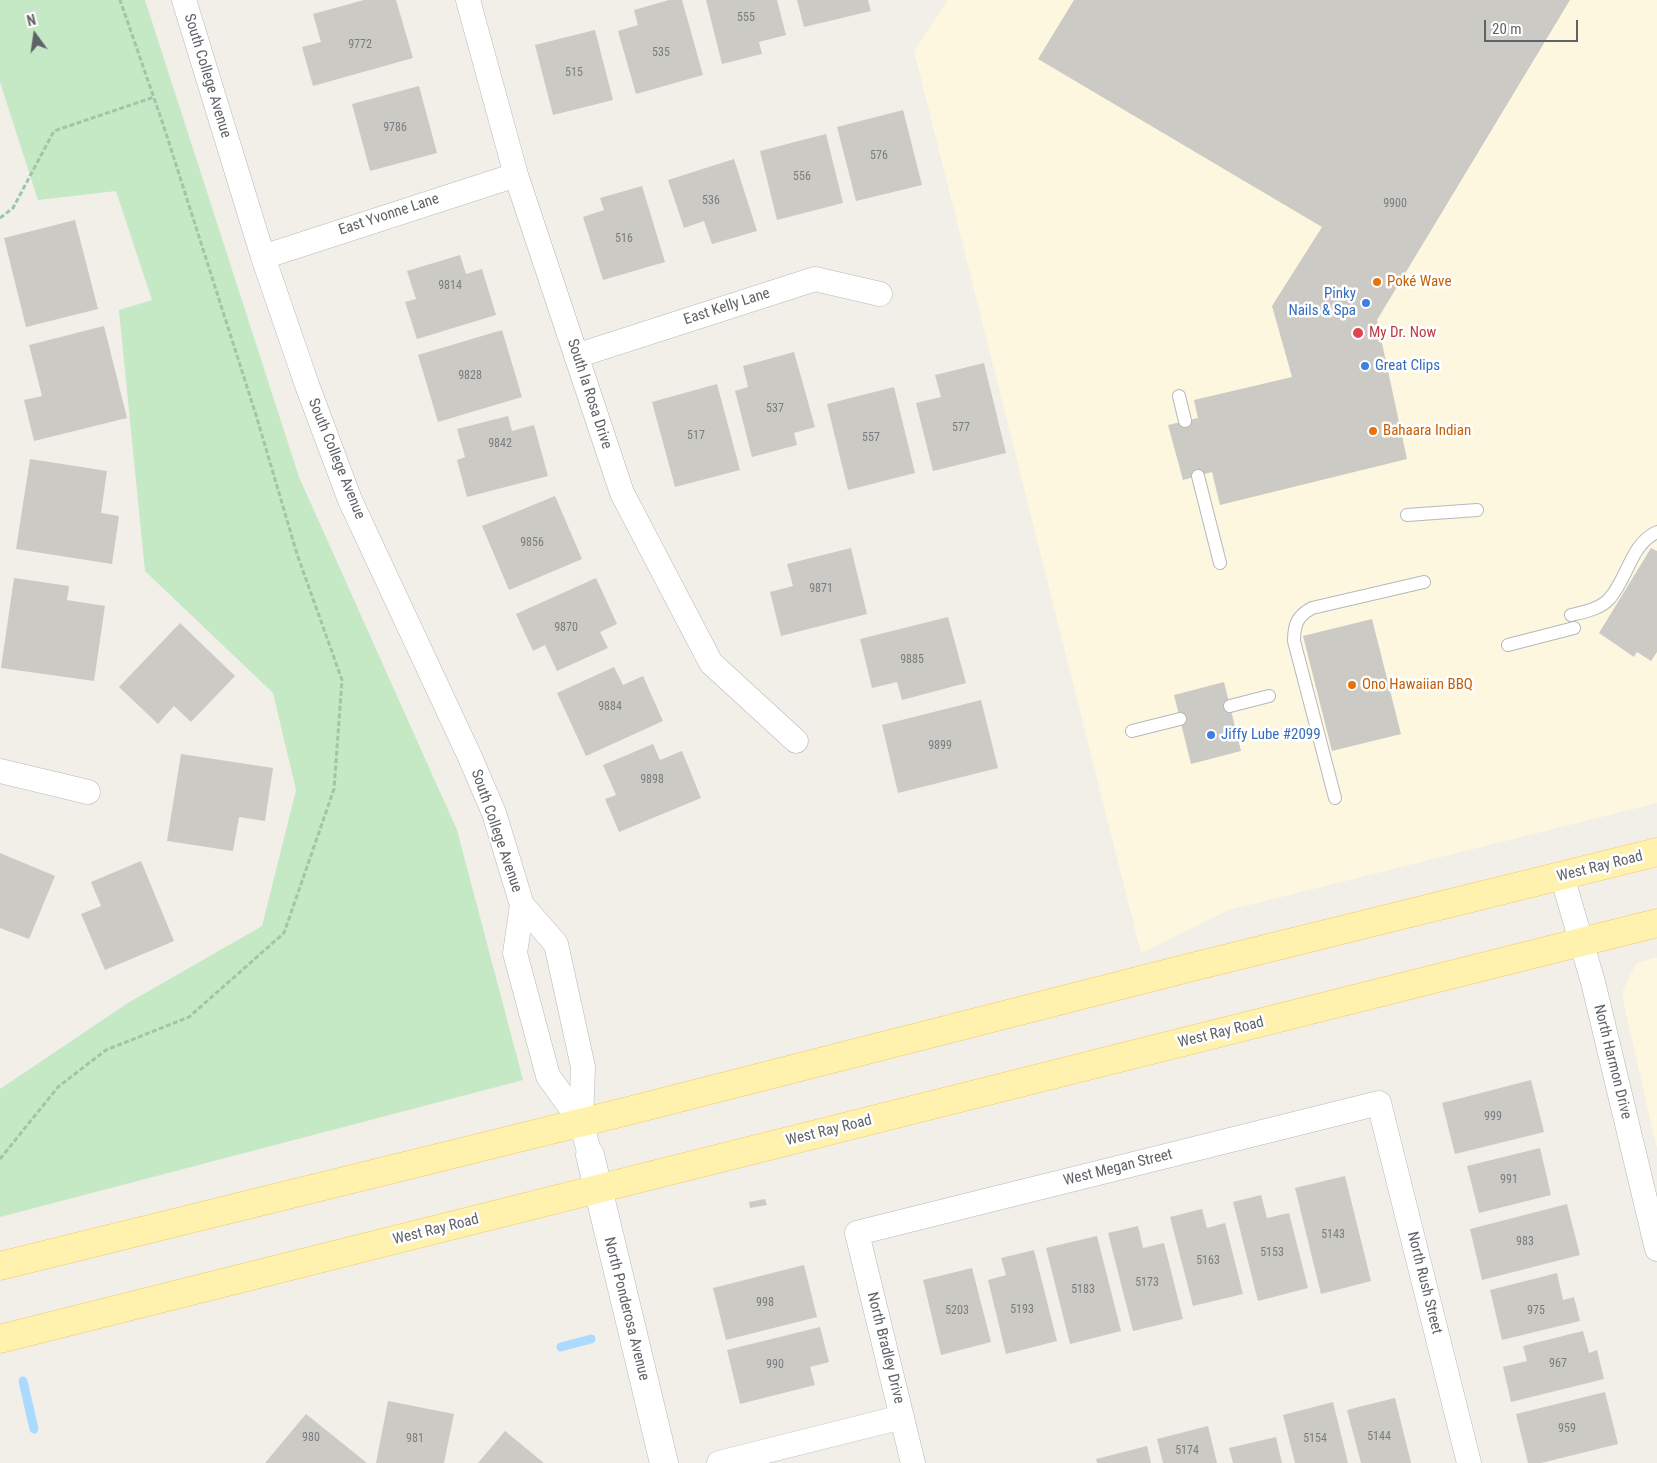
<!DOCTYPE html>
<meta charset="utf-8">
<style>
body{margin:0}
#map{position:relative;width:1657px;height:1463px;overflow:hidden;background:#f1efe8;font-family:"Roboto Condensed",sans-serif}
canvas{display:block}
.north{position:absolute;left:10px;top:10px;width:50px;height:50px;-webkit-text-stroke:4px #fff;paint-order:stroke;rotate:346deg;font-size:14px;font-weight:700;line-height:20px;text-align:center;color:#5f6368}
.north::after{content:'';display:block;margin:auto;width:18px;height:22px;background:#5f6368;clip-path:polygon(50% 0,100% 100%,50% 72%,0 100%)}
.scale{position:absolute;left:1484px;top:20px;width:94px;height:22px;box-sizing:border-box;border:2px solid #5f6368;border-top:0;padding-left:6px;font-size:15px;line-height:18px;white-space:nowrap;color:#5f6368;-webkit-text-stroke:4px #fff;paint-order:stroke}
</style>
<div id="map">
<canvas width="1657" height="1463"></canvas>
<div class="north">N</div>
<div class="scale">20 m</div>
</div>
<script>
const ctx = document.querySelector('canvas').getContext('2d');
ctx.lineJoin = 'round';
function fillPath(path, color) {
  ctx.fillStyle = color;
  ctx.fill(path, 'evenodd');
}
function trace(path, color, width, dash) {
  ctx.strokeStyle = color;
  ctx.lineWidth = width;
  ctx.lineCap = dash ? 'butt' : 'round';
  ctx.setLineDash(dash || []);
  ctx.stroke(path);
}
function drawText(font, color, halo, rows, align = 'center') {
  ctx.font = font + ' "Roboto Condensed",sans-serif';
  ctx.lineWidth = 5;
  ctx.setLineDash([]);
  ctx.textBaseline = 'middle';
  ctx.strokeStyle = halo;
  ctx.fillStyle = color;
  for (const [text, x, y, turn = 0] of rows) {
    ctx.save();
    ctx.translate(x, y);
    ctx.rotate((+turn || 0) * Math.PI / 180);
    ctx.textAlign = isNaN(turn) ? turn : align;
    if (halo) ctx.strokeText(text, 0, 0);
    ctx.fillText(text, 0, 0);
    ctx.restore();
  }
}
fillPath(new Path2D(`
 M948,0h709v803l-428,107 -88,43 -227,-902z
 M1657,957v192l-34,-149v-10l13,-26z`), '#fef7e0');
fillPath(new Path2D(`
 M0,0h145l154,477 158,353 66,250 -523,137v-128l128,-86 134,-77 34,-136 -23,-97 -128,-122 -26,-261 33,-10 -36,-109 -78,9 -38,-118z`), '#c5e8c5');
trace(new Path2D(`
 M561,1347l30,-8
 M23,1381l11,48`), '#aadaff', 9);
fillPath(new Path2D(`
 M364,0h32l17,58 -100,28 -11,-39 19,-5 -8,-28z
 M669,0h13l21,75 -67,19 -18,-63 20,-6 -4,-15z
 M706,0h71l9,35 -27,7 3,12 -40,10z
 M797,0h71l3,11 -67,16z
 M1074,0h496l-193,320 30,139 -187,46 -8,-33 -29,8 -15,-55 30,-7 -4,-18 98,-23 -20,-71 50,-79 -284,-168z
 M595,30l18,70 -60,15 -18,-70z
 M419,86l18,67 -67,18 -18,-67z
 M903,110l19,75 -66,16 -19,-74z
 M826,134l17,69 -66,17 -17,-69z
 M734,159l23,72 -45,13 -8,-23 -20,7 -16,-48z
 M642,186l23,76 -62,18 -20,-63 21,-7 -4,-12z
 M75,220l23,89 -72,18 -22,-89z
 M460,255l6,19 16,-5 14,46 -79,24 -12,-37 11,-3 -9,-28z
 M104,326l23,92 -93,23 -10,-41 18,-4 -13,-51z
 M502,330l20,67 -84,25 -20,-67z
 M794,352l21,75 -21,6 3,12 -45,12 -17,-66 13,-4 -5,-21z
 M984,363l22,90 -73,18 -17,-68 25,-6 -6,-22z
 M717,384l23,86 -65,17 -23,-85z
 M894,387l21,86 -67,17 -21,-86z
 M508,416l4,15 22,-6 14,51 -81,21 -10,-37 8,-3 -8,-28z
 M30,459l77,12 -6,42 18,3 -7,48 -96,-15z
 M555,496l27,63 -73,31 -27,-64z
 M851,548l16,66 -86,22 -11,-44 23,-6 -6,-22z
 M1651,548l6,3v101l-6,9 -14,-9 -3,5 -35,-24z
 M14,578l55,8 -2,14 38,6 -11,75 -93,-13z
 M596,578l21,46 -17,8 8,16 -51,23 -12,-26 -12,6 -17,-37z
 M948,617l18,66 -64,17 -5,-18 -25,6 -12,-49z
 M1372,619l29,115 -69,17 -29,-115z
 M180,623l55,53 -44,46 -17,-16 -16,18 -39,-37z
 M614,667l9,18 20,-9 20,45 -77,35 -29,-63z
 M1224,682l17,69 -50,13 -17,-69z
 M981,700l17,68 -100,25 -16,-68z
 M653,744l7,16 22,-9 19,47 -82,34 -14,-33 11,-4 -13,-30z
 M181,754l92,14 -8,53 -26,-4 -6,34 -66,-10z
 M0,853l55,23 -26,63 -29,-11z
 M141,861l33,80 -69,29 -24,-56 20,-8 -10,-24z
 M1531,1080l13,52 -89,22 -13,-51z
 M1540,1148l11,47 -72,18 -12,-47z
 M1345,1176l26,105 -50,13 -26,-106z
 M1261,1195l6,23 22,-5 19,75 -50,13 -25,-99z
 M765,1199l2,6 -17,3 -1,-6z
 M1567,1204l13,51 -98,25 -12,-51z
 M1202,1209l5,19 18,-5 18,71 -50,12 -23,-89z
 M1138,1226l5,22 21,-5 19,76 -50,12 -25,-98z
 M1097,1236l24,95 -51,13 -24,-96z
 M1034,1250l23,91 -51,13 -18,-74 18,-5 -5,-17z
 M804,1265l13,52 -91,23 -13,-52z
 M972,1268l19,74 -50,13 -18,-75z
 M1557,1273l6,27 11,-3 6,24 -78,19 -12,-50z
 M820,1327l9,35 -19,5 5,18 -75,19 -13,-54z
 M1583,1331l6,22 8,-3 7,29 -93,23 -8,-35 24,-6 -4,-15z
 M1605,1392l13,52 -77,19h-13l-12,-49z
 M1395,1398l16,65h-50l-14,-53z
 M388,1401l66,13 -10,49h-68z
 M1333,1402l15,61h-53l-12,-48z
 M306,1414l61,49h-102z
 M1208,1426l9,37h-54l-6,-24z
 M505,1431l39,32h-66z
 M1276,1437l6,26h-49l-4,-15z
 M1147,1446l4,17h-54l-1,-4z`), '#cccac5');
const lane = new Path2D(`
 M1179,396l6,25
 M1198,476l22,87
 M1407,515l70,-5
 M1571,615c13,-3 30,-6 39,-17 18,-21 21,-54 47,-66
 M1508,645l66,-17
 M1230,706l39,-10
 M1132,731l48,-12
 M1335,798l-41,-157c0,-16 3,-25 18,-33l112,-26`);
const street = new Path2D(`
 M184,0l79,257 44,128 43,115 119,255 25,58 28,92 34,39 27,123 -2,55 9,33
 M468,0l48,175 106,318 89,170 85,78
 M263,257l253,-82
 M576,356l239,-77 65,15
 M0,771l88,21
 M1562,876l31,106 64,267
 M522,905l-7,48 33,123 33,46
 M719,1463l183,-46
 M913,1463l-56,-230 522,-130 90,360`);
const secondary = new Path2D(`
 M590,1155l74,308`);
const primary = new Path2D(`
 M0,1266l632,-156 560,-143 465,-115
 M0,1339l1657,-416`);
trace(lane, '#b5b8bc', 14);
trace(street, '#b5b8bc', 25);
trace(secondary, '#b6babf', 29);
trace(primary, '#f2c960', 29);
trace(new Path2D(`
 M0,218l13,-10 41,-77 100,-34
 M0,1159l58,-72 48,-37 83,-33 95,-84 50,-144 8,-109 -45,-126 -41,-139 -93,-291 -43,-124`), '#9cc7a9', 3, [5, 2.5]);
trace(lane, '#fff', 12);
trace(street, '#fff', 24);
trace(secondary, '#fff', 28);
trace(primary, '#fff2af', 28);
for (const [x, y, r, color] of [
 [1377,282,5,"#e8710a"],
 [1366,303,5,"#3f7fe0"],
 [1358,333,6,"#e0444e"],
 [1365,366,5,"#3f7fe0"],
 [1373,431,5,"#e8710a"],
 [1352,685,5,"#e8710a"],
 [1211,735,5,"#3f7fe0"]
]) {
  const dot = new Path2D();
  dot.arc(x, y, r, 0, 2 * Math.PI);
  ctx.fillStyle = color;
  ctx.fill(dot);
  trace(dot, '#fff', 2);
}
drawText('12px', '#7a7d7f', null, [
 ["555",746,18],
 ["9772",360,45],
 ["535",661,53],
 ["515",574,73],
 ["9786",395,128],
 ["576",879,156],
 ["556",802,177],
 ["536",711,201],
 ["9900",1395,204],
 ["516",624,239],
 ["9814",450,286],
 ["9828",470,376],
 ["537",775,409],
 ["577",961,428],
 ["517",696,436],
 ["557",871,438],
 ["9842",500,444],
 ["9856",532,543],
 ["9871",821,589],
 ["9870",566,628],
 ["9885",912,660],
 ["9884",610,707],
 ["9899",940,746],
 ["9898",652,780],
 ["999",1493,1117],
 ["991",1509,1180],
 ["5143",1333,1235],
 ["983",1525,1242],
 ["5153",1272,1253],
 ["5163",1208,1261],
 ["5173",1147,1283],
 ["5183",1083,1290],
 ["998",765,1303],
 ["5193",1022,1310],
 ["5203",957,1311],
 ["975",1536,1311],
 ["967",1558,1364],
 ["990",775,1365],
 ["959",1567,1429],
 ["5144",1379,1437],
 ["980",311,1438],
 ["981",415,1439],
 ["5154",1315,1439],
 ["5174",1187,1451]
]);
drawText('15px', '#5f6368', '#fff', [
 ["South College Avenue",207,76,73],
 ["East Yvonne Lane",389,215,-18],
 ["East Kelly Lane",727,307,-18],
 ["South la Rosa Drive",589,394,72],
 ["South College Avenue",336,459,68],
 ["South College Avenue",496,831,71],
 ["West Ray Road",1600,867,-14],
 ["West Ray Road",1221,1033,-14],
 ["North Harmon Drive",1612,1062,76],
 ["West Ray Road",829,1131,-14],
 ["West Megan Street",1118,1168,-14],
 ["West Ray Road",436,1230,-14],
 ["North Rush Street",1424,1283,76],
 ["North Ponderosa Avenue",626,1309,76],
 ["North Bradley Drive",885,1348,76]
]);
drawText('15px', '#c56008', '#fff', [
 ["Poké Wave",1387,282],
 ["Bahaara Indian",1383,431],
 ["Ono Hawaiian BBQ",1362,685]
], 'left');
drawText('15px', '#366cbe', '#fff', [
 ["Pinky",1356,294,"right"],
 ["Nails & Spa",1356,311,"right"],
 ["Great Clips",1375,366],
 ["Jiffy Lube #2099",1221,735]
], 'left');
drawText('15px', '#be3a42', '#fff', [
 ["My Dr. Now",1369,333]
], 'left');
</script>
